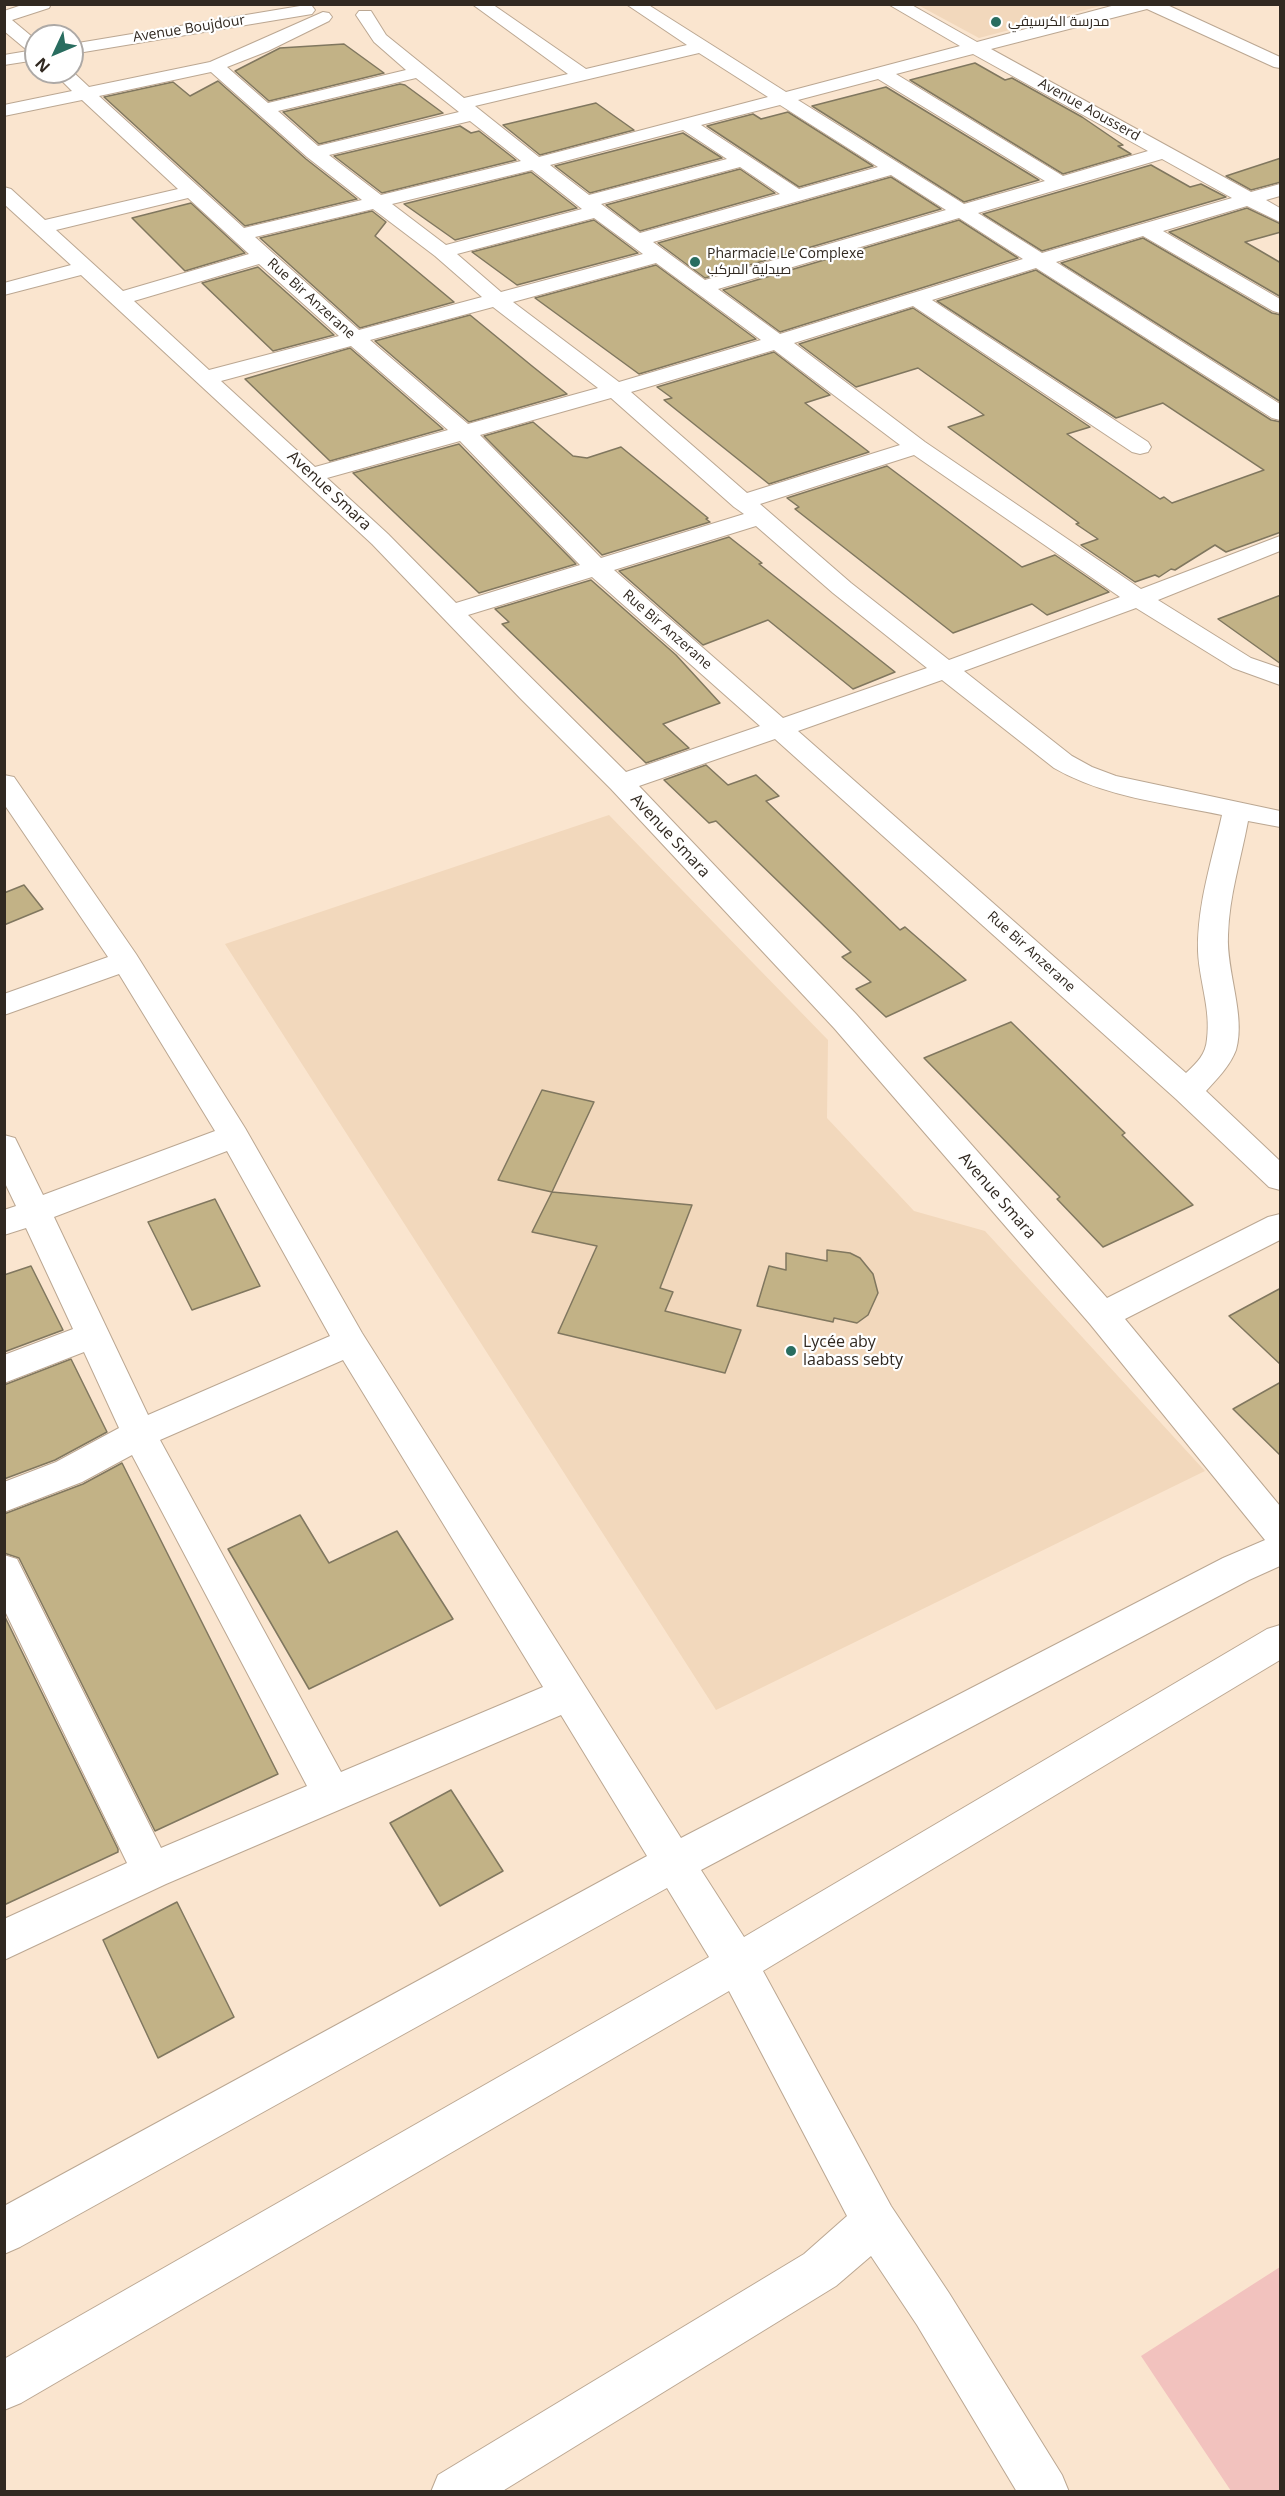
<!DOCTYPE html>
<meta charset="utf-8">
<style>
body{margin:0}
#map{position:relative;width:1285px;height:2496px;overflow:hidden;background:#fae5cf;font-family:"Open Sans",sans-serif}
canvas{display:block}
.frame{position:absolute;inset:0;border:6px solid #312921;pointer-events:none}
.north{position:absolute;left:24px;top:24px;width:60px;height:60px;box-sizing:border-box;background:#fff;border:2px solid #ada9a6;border-radius:50%;rotate:226deg;font-size:16px;font-weight:700;line-height:24px;text-align:center;color:#312921}
.north::after{content:'';display:block;margin:auto;width:21px;height:27px;background:#296d60;clip-path:polygon(50% 0,100% 100%,50% 72%,0 100%)}
</style>
<div id="map">
<canvas width="1285" height="2496"></canvas>
<div class="frame"></div>
<div class="north">N</div>
</div>
<script>
const ctx = document.querySelector('canvas').getContext('2d');
ctx.lineJoin = 'round';
function fillPath(path, color) {
  ctx.fillStyle = color;
  ctx.fill(path, 'evenodd');
}
function trace(path, color, width, dash) {
  ctx.strokeStyle = color;
  ctx.lineWidth = width;
  ctx.lineCap = dash ? 'butt' : 'round';
  ctx.setLineDash(dash || []);
  ctx.stroke(path);
}
function drawText(font, color, halo, rows, align = 'center') {
  ctx.font = font + ' "Open Sans",Cairo,sans-serif';
  ctx.lineWidth = 4.5;
  ctx.setLineDash([]);
  ctx.textBaseline = 'middle';
  ctx.strokeStyle = halo;
  ctx.fillStyle = color;
  for (const [text, x, y, turn = 0] of rows) {
    ctx.save();
    ctx.translate(x, y);
    ctx.rotate((+turn || 0) * Math.PI / 180);
    ctx.textAlign = isNaN(turn) ? turn : align;
    if (halo) ctx.strokeText(text, 0, 0);
    ctx.fillText(text, 0, 0);
    ctx.restore();
  }
}
fillPath(new Path2D(`
 M1108,4l-129,34 -61,-33v-1z
 M609,815l219,225 -1,78 87,93 71,20 220,240 -489,239 -491,-766z`), '#f2d8bc');
fillPath(new Path2D(`
 M1280,2267v224h-49l-90,-135z`), '#f2c2be');
const building = new Path2D(`
 M344,44l40,29 -115,28 -34,-30 45,-23z
 M975,63l30,17 7,-2 70,39 41,28 -5,1 13,8 -68,20 -153,-94z
 M218,81l88,78 51,40 -112,27 -141,-129 69,-15 17,14z
 M400,84l5,1 38,28 -124,31 -36,-32z
 M886,87l153,93 -75,22 -152,-96z
 M596,103l38,27 -94,25 -37,-30z
 M788,112l85,54 -74,21 -92,-61 46,-12 8,5z
 M460,126l11,7 8,-2 37,29 -134,33 -48,-37z
 M683,133l39,25 -132,35 -35,-27z
 M1281,158v24l-30,8 -25,-14z
 M1151,165l39,22 11,-3 25,13 -184,54 -59,-37z
 M740,169l35,24 -135,38 -34,-26z
 M531,172l46,36 -122,32 -51,-36z
 M891,177l50,32 -236,69 -47,-35z
 M191,203l54,50 -60,18 -53,-53z
 M1247,208l34,16v8l-36,10 36,21v34l-112,-65z
 M372,211l14,11 -11,14 79,66 -94,26 -100,-90z
 M594,220l44,33 -121,32 -45,-33z
 M959,220l59,38 -238,74 -57,-42z
 M1143,238l129,75 9,2v87l-220,-139z
 M656,265l100,74 -117,35 -104,-76z
 M258,267l76,68 -61,16 -71,-68z
 M1036,270l235,150 10,2v110l-55,20 -11,-7 -40,25 -4,-1 -12,8 -4,-2 -20,7 -54,-37 17,-6 -22,-15 3,-1 -131,-96 36,-12 -66,-47 -62,19 -57,-43 114,-36 177,119 -23,7 93,65 4,-2 8,6 92,-33 -101,-67 -47,15 -179,-117z
 M470,315l62,51 35,28 -98,28 -94,-81z
 M350,348l93,81 -113,32 -85,-82z
 M774,352l56,43 -25,8 64,49 -100,32 -105,-84 8,-2 -15,-11z
 M533,422l40,34 14,2 34,-11 87,71 -2,1 4,3 -108,33 -118,-119z
 M459,444l117,120 -97,29 -126,-120z
 M887,466l135,101 33,-12 54,37 -62,23 -15,-11 -79,29 -158,-124 4,-2 -12,-9z
 M729,537l33,26 -3,1 136,108 -42,17 -85,-69 -65,25 -84,-74z
 M591,580l85,75 44,48 -57,21 26,24 -43,15 -144,-139 7,-2 -14,-13z
 M1281,595v69l-63,-45z
 M706,765l22,20 28,-10 23,21 -13,5 134,129 5,-3 61,53 -80,37 -30,-28 15,-7 -29,-25 9,-5 -135,-131 -7,2 -45,-43z
 M24,885l19,24 -39,16v-32z
 M1011,1022l114,111 -3,2 71,70 -90,42 -46,-48 3,-2 -136,-139z
 M542,1090l52,12 -42,90 -54,-12z
 M552,1192l140,13 -32,83 13,4 -8,19 76,19 -16,43 -167,-40 39,-87 -65,-14z
 M215,1199l45,87 -68,24 -44,-88z
 M827,1250l23,3 10,5 13,16 5,19 -10,22 -11,8 -23,-5 -1,4 -76,-16 12,-40 17,4v-17l41,8z
 M31,1266l32,64 -59,22v-77z
 M1281,1288v77l-52,-49z
 M71,1359l36,73 -52,28 -51,19v-94z
 M1281,1382v74l-48,-47z
 M122,1463l156,311 -123,57 -136,-273 -15,-5v-39l79,-30z
 M300,1515l29,48 68,-32 56,88 -144,70 -81,-140z
 M4,1615l114,234v3l-114,53z
 M451,1790l52,81 -63,35 -50,-83z
 M177,1902l57,115 -76,41 -55,-118z`);
fillPath(building, '#c2b286');
trace(building, '#80775f', 1.5);
const street = new Path2D(`
 M25,4h26l-2,4 -37,12 24,20v20l-32,5v-10l24,-4 -24,-20v-20z
 M472,4h20l94,65 101,-24 -61,-41h21l139,88 174,-46 -72,-42h22l67,38 142,-38h46l115,53v11l-6,-1 -127,-58 -156,40 260,143 29,-8v12l-14,4 14,8v14l-33,-16 -84,25 117,68v14l-7,-2 -130,-75 -87,26 224,142v16l-8,-2 -236,-150 -104,32 216,142 3,5 -3,5 -8,2 -8,-2 -219,-146 -119,37 131,99 216,147 139,-53v15l-122,49 93,58 29,10v17l-47,-17 -97,-60 -172,63 108,85 20,11 24,9 164,35v16l-32,-6c-7,38 -19,75 -20,114 -2,36 18,81 8,115 -6,16 -19,29 -30,41l74,70v29l-11,-3 -93,-88 -401,-360 -136,47 217,228 251,284 161,-81 12,-3v26l-155,79 155,187v60l-31,14 -548,290 43,67 523,-308 13,-4v35l-517,311 128,235 58,87 113,182 7,17h-52l-100,-167 -46,-69 -35,30 -335,206h-70l7,-17 366,-221 43,-38 -118,-225 -708,412 -17,7v-51l705,-402 -42,-69 -647,359 -16,7v-48l643,-350 -86,-141 -395,169 -162,76v-41l123,-56 -123,-254v-54l13,4 144,289 146,-62 -175,-331 -50,27 -78,30v-30l52,-20 63,-34 -35,-76 -80,31v-28l69,-26 -47,-101 -22,7v-25l12,-4 -12,-25v-46l11,3 28,57 172,-64 -96,-157 -115,41v-21l104,-37 -104,-153v-29l10,2 122,177 109,174 117,205 319,505 542,-280 42,-18 -175,-216 -256,-296 -223,-239 -91,-91 -148,-154 -291,-269 -77,20v-12l67,-18 -67,-61v-17l7,2 34,31 133,-31 -96,-89 -78,16v-11l68,-14 -19,-19 19,-1 17,16 121,-25 113,-50 6,1 3,4 -3,4 -61,30 -41,16 41,36 138,-33 -32,-28 -18,-27 3,-4h12l15,24 78,63 104,-24zM699,53l69,44 -229,60 -64,-51zM973,54l175,97 -85,25 -167,-102zM211,72l96,85 55,43 -118,28 -145,-132zM416,78l43,34 -141,34 -40,-35zM878,79l167,102 -81,23 -166,-104zM780,105l98,62 -79,22 -98,-64zM470,121l51,40 -140,34 -52,-40zM683,130l44,29 -138,36 -39,-30zM1162,159l70,39 -190,55 -64,-40zM740,167l40,27 -140,39 -39,-29zM532,170l50,39 -136,36 -54,-41zM891,175l55,35 -241,70 -52,-38zM188,198l61,56 -126,37 -67,-61zM373,209l62,47 47,41 -123,33 -104,-93zM594,218l49,36 -142,38 -44,-38zM959,218l64,41 -243,75 -62,-45zM656,263l105,77 -142,42 -106,-80zM259,264l80,72 -130,34 -75,-69zM493,307l105,81 -130,36 -98,-84zM351,346l97,84 -133,37 -94,-86zM774,350l126,95 -153,48 -116,-101zM611,398l123,109 10,7 -143,44 -121,-123zM460,441l120,124 -124,38 -68,-69 -61,-56zM914,455l206,142 -171,63 -98,-77 -91,-79zM756,526l77,67 94,75 -144,50 -169,-148zM592,577l168,149 -134,46 -158,-157zM942,680l112,88c50,29 111,35 168,47 -10,45 -25,90 -24,136 1,29 13,58 9,88 -1,15 -10,24 -21,34l-388,-342zM227,1151l103,185 -182,79 -94,-198zM343,1360l200,327 -202,85 -181,-332z
 M306,5l6,1 3,4 -3,4 -240,40v-10z`);
trace(street, '#bba792', 2);
fillPath(street, '#fff');
for (const [x, y, r, color] of [
 [996,22,6,"#296d60"],
 [695,262,6,"#296d60"],
 [791,1351,6,"#296d60"]
]) {
  const dot = new Path2D();
  dot.arc(x, y, r, 0, 2 * Math.PI);
  ctx.fillStyle = color;
  ctx.fill(dot);
  trace(dot, '#fff', 2);
}
drawText('14px', '#312921', '#fff', [
 ["مدرسة الكرسيفي",1008,22],
 ["Pharmacie Le Complexe",707,254],
 ["صيدلية المركب",707,270]
], 'left');
drawText('14px', '#312921', '#fff', [
 ["Avenue Boujdour",189,29,-9],
 ["Avenue Aousserd",1089,110,29],
 ["Rue Bir Anzerane",311,299,42],
 ["Rue Bir Anzerane",667,630,41],
 ["Rue Bir Anzerane",1031,952,42]
]);
drawText('16px', '#312921', '#fff', [
 ["Avenue Smara",329,491,43],
 ["Avenue Smara",670,836,47],
 ["Avenue Smara",997,1196,49]
]);
drawText('16px', '#312921', '#fff', [
 ["Lycée aby",803,1342],
 ["laabass sebty",803,1360]
], 'left');
</script>
